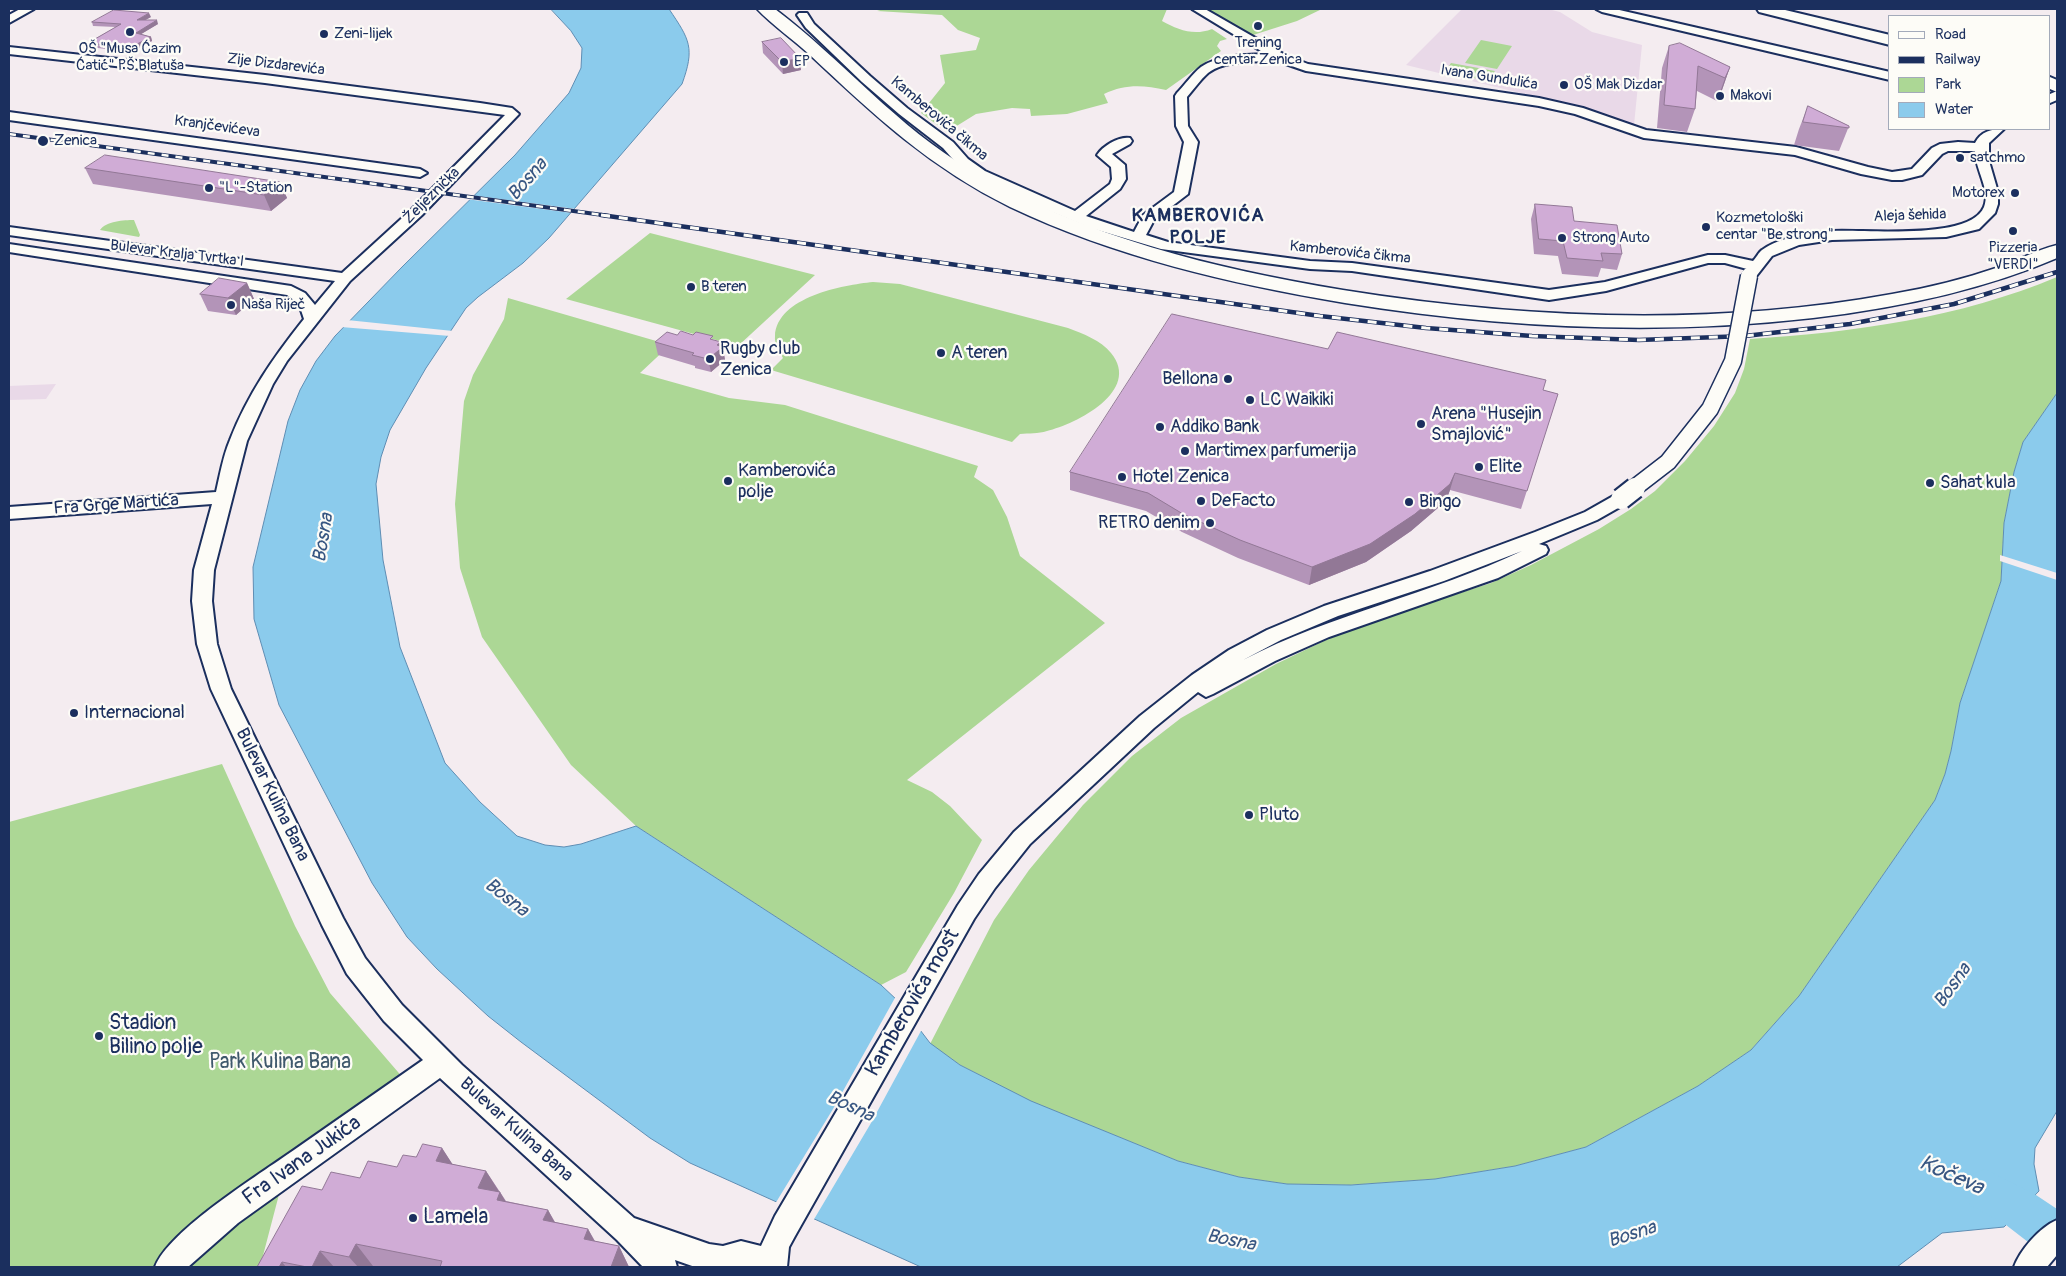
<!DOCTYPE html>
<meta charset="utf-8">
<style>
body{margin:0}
#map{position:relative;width:2066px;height:1276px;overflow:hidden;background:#f4ecf0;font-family:Pangolin,sans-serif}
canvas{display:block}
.frame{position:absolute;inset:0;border:10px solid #1b2f5e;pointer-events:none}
.legend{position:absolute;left:1888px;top:15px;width:162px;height:115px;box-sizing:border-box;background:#fdfcf7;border:1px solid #a3aaba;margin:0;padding:6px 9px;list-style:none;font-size:15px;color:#1b2f5e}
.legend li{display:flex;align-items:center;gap:10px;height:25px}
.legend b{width:25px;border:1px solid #a3aaba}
</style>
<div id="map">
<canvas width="2066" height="1276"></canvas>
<div class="frame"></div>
<ul class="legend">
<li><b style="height:6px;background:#fdfcf7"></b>Road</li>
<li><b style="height:6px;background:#1b2f5e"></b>Railway</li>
<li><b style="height:14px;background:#acd795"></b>Park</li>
<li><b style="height:14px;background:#8bcbec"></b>Water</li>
</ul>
</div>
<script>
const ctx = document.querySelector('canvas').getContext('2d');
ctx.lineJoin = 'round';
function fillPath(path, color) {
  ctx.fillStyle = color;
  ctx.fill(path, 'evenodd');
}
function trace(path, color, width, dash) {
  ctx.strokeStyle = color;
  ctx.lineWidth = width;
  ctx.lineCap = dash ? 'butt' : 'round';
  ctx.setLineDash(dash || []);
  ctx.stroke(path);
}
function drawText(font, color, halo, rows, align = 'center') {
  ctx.font = font + ' Pangolin,sans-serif';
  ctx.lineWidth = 4.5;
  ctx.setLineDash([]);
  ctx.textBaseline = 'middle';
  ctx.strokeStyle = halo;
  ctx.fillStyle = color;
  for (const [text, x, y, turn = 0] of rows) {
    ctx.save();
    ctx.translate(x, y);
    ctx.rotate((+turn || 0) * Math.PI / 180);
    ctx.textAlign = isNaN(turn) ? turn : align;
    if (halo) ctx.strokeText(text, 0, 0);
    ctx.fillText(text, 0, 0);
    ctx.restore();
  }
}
fillPath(new Path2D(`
 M1462,9h86l12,3 32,20 50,13 -8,80 -60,-19 -168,-41z
 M56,384l-10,15 -37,1v-14z`), '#e9d9e8');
fillPath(new Path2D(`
 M884,9h283l-5,12c16,9 32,15 50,8l15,10 -7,2 -3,5 4,5 -55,39c-23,-5 -41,-6 -62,4l4,9 -41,11 -36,2 -1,-7 -18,-1 -36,6 -29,18 -26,-19 24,-30 -5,-28 36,-5 4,-12 -22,-8 -16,-15 -65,-4z
 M1205,9h117l-25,12 -47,15z
 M1481,40l31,6 -15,23 -32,-6z
 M1451,63l44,8 -7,10 -43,-9z
 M134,220l6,15 -1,2 -39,-7c6,-9 24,-10 34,-10z
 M650,233l165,42 -77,71 -172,-47z
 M2057,277v116l-34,49 -9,30 -10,51 -3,58 -41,122 -9,48 -6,23 -10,26 -136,196 -48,54 -53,36 -112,61 -71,19 -80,13 -85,6 -63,-1 -48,-7 -61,-16 -148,-60 -70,-36 -30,-21 64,-124 35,-50 54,-65 49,-49 49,-38 95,-54 50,-24 53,-21 112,-36 40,-18 68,-36 32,-20 24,-18 30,-30 29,-35 21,-33 9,-24 6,-30c106,-7 209,-21 307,-62z
 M873,282l27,2 168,44c15,6 33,12 43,25 31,38 -35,71 -64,78 -9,3 -18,2 -27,3l-8,8 -241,-72 12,-12c-3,-6 -9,-14 -8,-22 2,-39 68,-51 98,-54z
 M508,298l162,47 -30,28 89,25 56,7 193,61 -4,11 19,13 14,27 13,39 85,67 -198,157 25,12 18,14 32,34 -28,53 -48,79 -25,13 -245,-159 -65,-61 -89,-128 -22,-69 -5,-64 9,-103 9,-26 31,-56z
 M222,764l73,162 35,67 74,86 -117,85 -27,103h-251v-445z`), '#acd795');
const water = new Path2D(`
 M551,9h118c21,31 26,39 13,75l-133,154 -26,25 -45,34 -12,11 -40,60 -36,62 -9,27 -5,27 7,76 17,87 45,116 35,39 37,34 28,9 19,2 17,-3 55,-18 245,159 17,16 32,42 30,22 71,36 147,60 61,16 48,7 64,1 84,-6 80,-13 71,-19 112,-61 53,-36 48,-54 136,-196 10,-26 6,-23 9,-48 41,-122 3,-58 10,-51 9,-30 34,-49v718l-22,37 -1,16 5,27 -35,36 -62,6 -45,34h-976l-231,-104 -40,-25 -129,-96 -33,-26 -51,-47 -30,-32 -35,-54 -93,-178 -25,-86 -1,-52 35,-146 12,-31 16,-29 19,-25 67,-69 113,-112 54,-62 12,-25 1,-20 -11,-17z`);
fillPath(water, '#8bcbec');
trace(water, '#5e8db3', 1);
fillPath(new Path2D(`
 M470,195l106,14 -4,4 -106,-14z
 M347,320l106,11 -3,5 -109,-9z
 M2000,555l57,18v7l-57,-19z
 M896,996l26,33 -51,94 -58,98 -38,-17 58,-95z`), '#f4ecf0');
fillPath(new Path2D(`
 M1985,1169l51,26 21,14v49l-16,-6 -35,-27 -36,-20 -7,-15 7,-15z`), '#8bcbec');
const minor = new Path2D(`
 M20,9h14l-25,14v-8z
 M1192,9h13l80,46 23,9 231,34 44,10 63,22 150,17 72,20 24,5 20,-3 20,-21 8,-4 18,-2 17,1c6,-12 17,-14 29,-14l-15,14v18l9,31v12l-3,9 -16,16 -33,8 -114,3 -33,5 -27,11 -18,23h-10l-2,-3 5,-7 -22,-6h-17l-102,28 -57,9 -197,-29 -42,-2 -149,-20 -70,-21 -63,-26 -53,-25 -17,-12 -15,-17 -44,-34 -37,-32 -56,-54 -9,-13 2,-2h8l7,11 56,52 37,32 46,34 15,17 17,12 90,40 35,-27 2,-5 -1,-12 -14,-12c6,-9 22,-19 33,-17l2,3 -2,3 -18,10 13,11 1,14 -6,10 -34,27 48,16 9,-17 31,-23 10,-50 -8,-16 -1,-30 2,-3c8,-8 15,-19 24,-26 17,-12 45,-12 65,-13zM1273,61l7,1 26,9 233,35 36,8 69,24 151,17 66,19 31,6h10l20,-5 20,-21 6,-3h27c0,18 16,39 9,56 -14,34 -120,22 -152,24 -22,2 -52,6 -70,19 -3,2 -6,8 -9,11l-28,-6h-17l-103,27 -56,8 -197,-27 -42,-2 -142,-19 -22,-7 8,-15 34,-26 10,-52 -10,-16 -1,-29c7,-8 13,-17 21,-24 17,-13 45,-11 65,-12z
 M1596,9h19l275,63v8l-288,-68z
 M9,47l256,28 215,28 32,5 7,6 -97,101 -72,66 -63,80 -14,23 -26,57 -33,129 -2,31 5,43 14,45 112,229 22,40 37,47 60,60 172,153 75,26 14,2 18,-5 20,5 14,-30 183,-311 21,-31 35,-42 126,-116 52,-41 37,-25 38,-20 57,-24 106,-35 105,-39 50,-20 30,-17 6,-2 6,2 3,4 -3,4 -30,17 -58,24 7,2 2,4 -2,4 -48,24 -169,59 -54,24 -62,33 -7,3 -8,-5 -44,36 -124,116 -35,44 -21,31 -179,317 -6,11 -2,20h-92l-20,-7 2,7h-34l-26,-27 -177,-162 -202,145 -50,44h-33c13,-36 105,-93 139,-117 43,-30 86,-60 129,-90l-39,-39 -37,-47 -25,-49 -111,-236 -14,-45 -5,-43 2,-31 18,-66 -203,15v-12l207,-15c4,-17 7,-36 14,-52 18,-46 43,-82 74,-121l-5,-15 -12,-9 -278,-43v-8l282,42 14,7 10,12 20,-24 -326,-46v-8l333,46 70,-64 93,-94 -240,-32 -256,-29zM1522,551c-91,43 -190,63 -279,109l38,-20 57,-24 106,-35z
 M2057,91v9l-7,3v-9z
 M9,112l411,57 7,4 -7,4 -411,-57z
 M2057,1220v35l-10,12h-33c6,-17 26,-40 43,-47z`);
const major = new Path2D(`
 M1757,9h24l109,26v10l-131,-33z
 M2050,77l7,3v12l-7,-3z`);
const highway = new Path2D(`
 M757,9h18c68,51 122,118 196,161 113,67 244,99 372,120 181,29 368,37 549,4 36,-6 72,-15 107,-27 19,-7 38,-17 58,-22v13c-77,33 -160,50 -244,60 -156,18 -313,10 -468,-15 -114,-19 -230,-46 -335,-96 -81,-40 -136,-92 -200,-152 -17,-16 -37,-29 -53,-46z`);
trace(minor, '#1b2f5e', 4);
trace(major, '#1b2f5e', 4);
trace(highway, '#1b2f5e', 3);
fillPath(minor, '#fdfcf7');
fillPath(major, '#fdfcf7');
fillPath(highway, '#fdfcf7');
const railFar1 = new Path2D(`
 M9,134l601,82`);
const rail = new Path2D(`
 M601,215l719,101 106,12 106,8 107,4 106,-4 105,-12 104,-20 103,-32`);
trace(railFar1, '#1b2f5e', 4);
trace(rail, '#1b2f5e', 4.5);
trace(railFar1, '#fdfcf7', 2.5, [7]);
trace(rail, '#fdfcf7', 3, [9]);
const minorBridgeFar1 = new Path2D(`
 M1633,489l35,-27 42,-53 23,-48 16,-85`);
const minorBridge = new Path2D(`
 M1621,499l14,-11`);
trace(minorBridgeFar1, '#1b2f5e', 19, []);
trace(minorBridge, '#1b2f5e', 24, []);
trace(minorBridgeFar1, '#fdfcf7', 16);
trace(minorBridge, '#fdfcf7', 20);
fillPath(new Path2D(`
 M151,17l-6,3 13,4 -17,10 10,3 1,4 -17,9 -17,-2 -3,2 -26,-3 -1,-4 28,-16 -23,-1 -1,-4z
 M762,42l39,28 -18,4 -20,-21z
 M1669,46l61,21 -8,23 -5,11 -20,-10 -2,18 -8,23 -30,-4 5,-60z
 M1808,106l41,20 -10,25 -45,-6 5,-16z
 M85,168l195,14 7,16 -16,13 -178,-27z
 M1535,204l39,17 48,33 -5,16 -16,-2 -3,9 -36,-3 -4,-18 -24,-2 -3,-35z
 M247,283l7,16 -18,16 -28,-4 -8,-17z
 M677,335h16l28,7 4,18 -14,12 -16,-4v-2l-37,-11 -3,-13z
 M1328,349l215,41 15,4 -37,115 -71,-19 -4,11 -35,30 -45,31 -57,23 -71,-27 -56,-26 -36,-21 -76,-21v-18z
 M442,1148l10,16 34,7 20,30 42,9 7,12 33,7 7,12 24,5 10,21h-249l-7,-1 -1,1h-115l65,-77 75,-23 19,-10z`), '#b394b8');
fillPath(new Path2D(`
 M149,13l2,4 -13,7 -1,-4z
 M157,20l1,4 -20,12 -2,-3z
 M151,37l1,4 -17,9 -2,-4z
 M117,45l1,3 -3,2 -2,-4z
 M800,58l1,12 -18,4 -1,-12z
 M1730,67l-8,23 -5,11 8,-23z
 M280,182l7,16 -16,13 -7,-16z
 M247,283l7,16 -18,16 -8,-17z
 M721,342l1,5h1l2,13 -14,12 -3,-13 9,-14z
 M1455,473l-5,17 -4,11 -35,30 -45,31 -57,23 3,-18z
 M442,1148l15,23 -21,-10z
 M486,1171l14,22v-1l13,22 -35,-26z
 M548,1210l12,22 -17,-12z
 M588,1229l12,22 -16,-12z
 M356,1244l17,22 -1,1h-14l-9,-10z
 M619,1246l10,21h-18z
 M320,1251l14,16h-22z
 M282,1262l4,5h-7z`), '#927896');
const building = new Path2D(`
 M114,10l35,3 -12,7h20l-21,13 15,4 -18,9 -16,-1 -4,1 -25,-3 33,-19 -29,-2z
 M781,38l19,20 -18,4 -20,-20z
 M1680,43l50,24 -5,11 -27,-12 -3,43 -31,-4 5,-59z
 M1808,106l41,20v2l-46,-6z
 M105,155l175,27 -16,13 -179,-27z
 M1535,204l37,3 2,14 43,4 5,29 -21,-1 2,8 -36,-3 -4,-17 -24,-2z
 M219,278l28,5 -19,15 -28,-4z
 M1172,314l156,35 9,-17 209,48 -3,10 15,4 -31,97 -72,-18 -5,11 -35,30 -45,30 -58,23 -72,-27 -57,-26 -35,-21 -78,-21z
 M681,331l12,4 3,-3 17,4 -3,3 11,3 -4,3 6,2 -15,12 -16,-4 2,-2 -39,-11 12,-10 10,3z
 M423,1144l19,4 -6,13 50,10 -8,17 22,4 -3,8 51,10 -5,10 45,9 -4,10 35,7 -8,21h-171l2,-6 -86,-17 -7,13 -29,-6 -8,16h-5l-25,-5 -3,5h-22l45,-81 20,4 9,-18 29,6 8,-17 29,6 6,-12 13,2z`);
fillPath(building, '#d0acd6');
trace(building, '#927896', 1);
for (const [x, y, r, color] of [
 [1258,26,5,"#1b2f5e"],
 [130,32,5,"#1b2f5e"],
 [324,34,5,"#1b2f5e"],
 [784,62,5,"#1b2f5e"],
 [1564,85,5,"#1b2f5e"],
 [1720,96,5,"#1b2f5e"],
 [43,141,6,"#1b2f5e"],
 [1960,158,5,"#1b2f5e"],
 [209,188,5,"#1b2f5e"],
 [2015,193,5,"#1b2f5e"],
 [1706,227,5,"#1b2f5e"],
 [2013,231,5,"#1b2f5e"],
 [1562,238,5,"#1b2f5e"],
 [691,287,5,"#1b2f5e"],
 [231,305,5,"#1b2f5e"],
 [941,353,5,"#1b2f5e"],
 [710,359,5,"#1b2f5e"],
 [1228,379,5,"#1b2f5e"],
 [1250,400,5,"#1b2f5e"],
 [1421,424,5,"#1b2f5e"],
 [1160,427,5,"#1b2f5e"],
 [1185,451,5,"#1b2f5e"],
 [1479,467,5,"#1b2f5e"],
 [1122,477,5,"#1b2f5e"],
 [728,481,5,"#1b2f5e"],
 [1930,483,5,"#1b2f5e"],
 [1201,501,5,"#1b2f5e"],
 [1409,502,5,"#1b2f5e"],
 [1210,523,5,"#1b2f5e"],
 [74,713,5,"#1b2f5e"],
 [1249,815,5,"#1b2f5e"],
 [99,1036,5,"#1b2f5e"],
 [413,1218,5,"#1b2f5e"]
]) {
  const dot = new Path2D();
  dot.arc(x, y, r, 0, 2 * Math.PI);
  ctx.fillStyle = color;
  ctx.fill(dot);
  trace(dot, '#fdfcf7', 2);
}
drawText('15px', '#1b2f5e', '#fdfcf7', [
 ["Zeni-lijek",334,34],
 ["Trening",1258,43,"center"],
 ["centar Zenica",1258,60,"center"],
 ["OŠ \"Musa Ćazim",130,49,"center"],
 ["Ćatić\" PŠ Blatuša",130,66,"center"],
 ["EP",794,62],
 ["OŠ Mak Dizdar",1574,85],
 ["Makovi",1730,96],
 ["Zenica",54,141],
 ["satchmo",1970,158],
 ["\"L\"-Station",219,188],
 ["Motorex",2005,193,"right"],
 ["Kozmetološki",1716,218],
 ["centar \"Be strong\"",1716,235],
 ["Strong Auto",1572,238],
 ["Pizzeria",2013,248,"center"],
 ["\"VERDI\"",2013,265,"center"],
 ["B teren",701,287],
 ["Naša Riječ",241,305]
], 'left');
drawText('15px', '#1b2f5e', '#fdfcf7', [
 ["Zije Dizdarevića",276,65,7],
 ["Ivana Gundulića",1489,78,9],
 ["Kamberovića čikma",939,119,40],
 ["Kranjčevićeva",217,127,8],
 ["Željeznička",432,196,-45],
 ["Aleja šehida",1910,216,-2],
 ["Kamberovića čikma",1350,253,6],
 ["Bulevar Kralja Tvrtka I",177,254,7]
]);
drawText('18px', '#1b2f5e', '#fdfcf7', [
 ["Rugby club",720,349],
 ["Zenica",720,370],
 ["A teren",951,353],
 ["Bellona",1218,379,"right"],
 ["LC Waikiki",1260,400],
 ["Arena \"Husejin",1431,414],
 ["Smajlović\"",1431,435],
 ["Addiko Bank",1170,427],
 ["Martimex parfumerija",1195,451],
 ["Elite",1489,467],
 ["Kamberovića",738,471],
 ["polje",738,492],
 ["Hotel Zenica",1132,477],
 ["Sahat kula",1940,483],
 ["DeFacto",1211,501],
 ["Bingo",1419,502],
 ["RETRO denim",1200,523,"right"],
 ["Internacional",84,713],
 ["Pluto",1259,815]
], 'left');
drawText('18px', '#1b2f5e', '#fdfcf7', [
 ["Fra Grge Martića",116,505,-4],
 ["Bulevar Kulina Bana",272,795,64],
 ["Bulevar Kulina Bana",516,1130,42]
]);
drawText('italic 19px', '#375682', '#fdfcf7', [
 ["Bosna",528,180,-49],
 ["Bosna",324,538,-81],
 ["Bosna",506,898,38],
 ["Bosna",1953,986,-54],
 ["Bosna",850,1107,25],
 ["Bosna",1632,1235,-18],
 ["Bosna",1231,1241,11]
]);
ctx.letterSpacing = '1px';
drawText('bold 19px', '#1b2f5e', '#fdfcf7', [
 ["KAMBEROVIĆA",1198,216],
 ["POLJE",1198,238]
]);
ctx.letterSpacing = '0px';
drawText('21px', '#1b2f5e', '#fdfcf7', [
 ["Kamberovića most",913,1003,-60],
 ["Fra Ivana Jukića",302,1161,-35]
]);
drawText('21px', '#1b2f5e', '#fdfcf7', [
 ["Stadion",109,1024],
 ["Bilino polje",109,1048],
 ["Lamela",423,1218]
], 'left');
drawText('21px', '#3f596c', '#fdfcf7', [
 ["Park Kulina Bana",280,1063]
]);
drawText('italic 22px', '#375682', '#fdfcf7', [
 ["Kočeva",1951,1176,24]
]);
</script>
